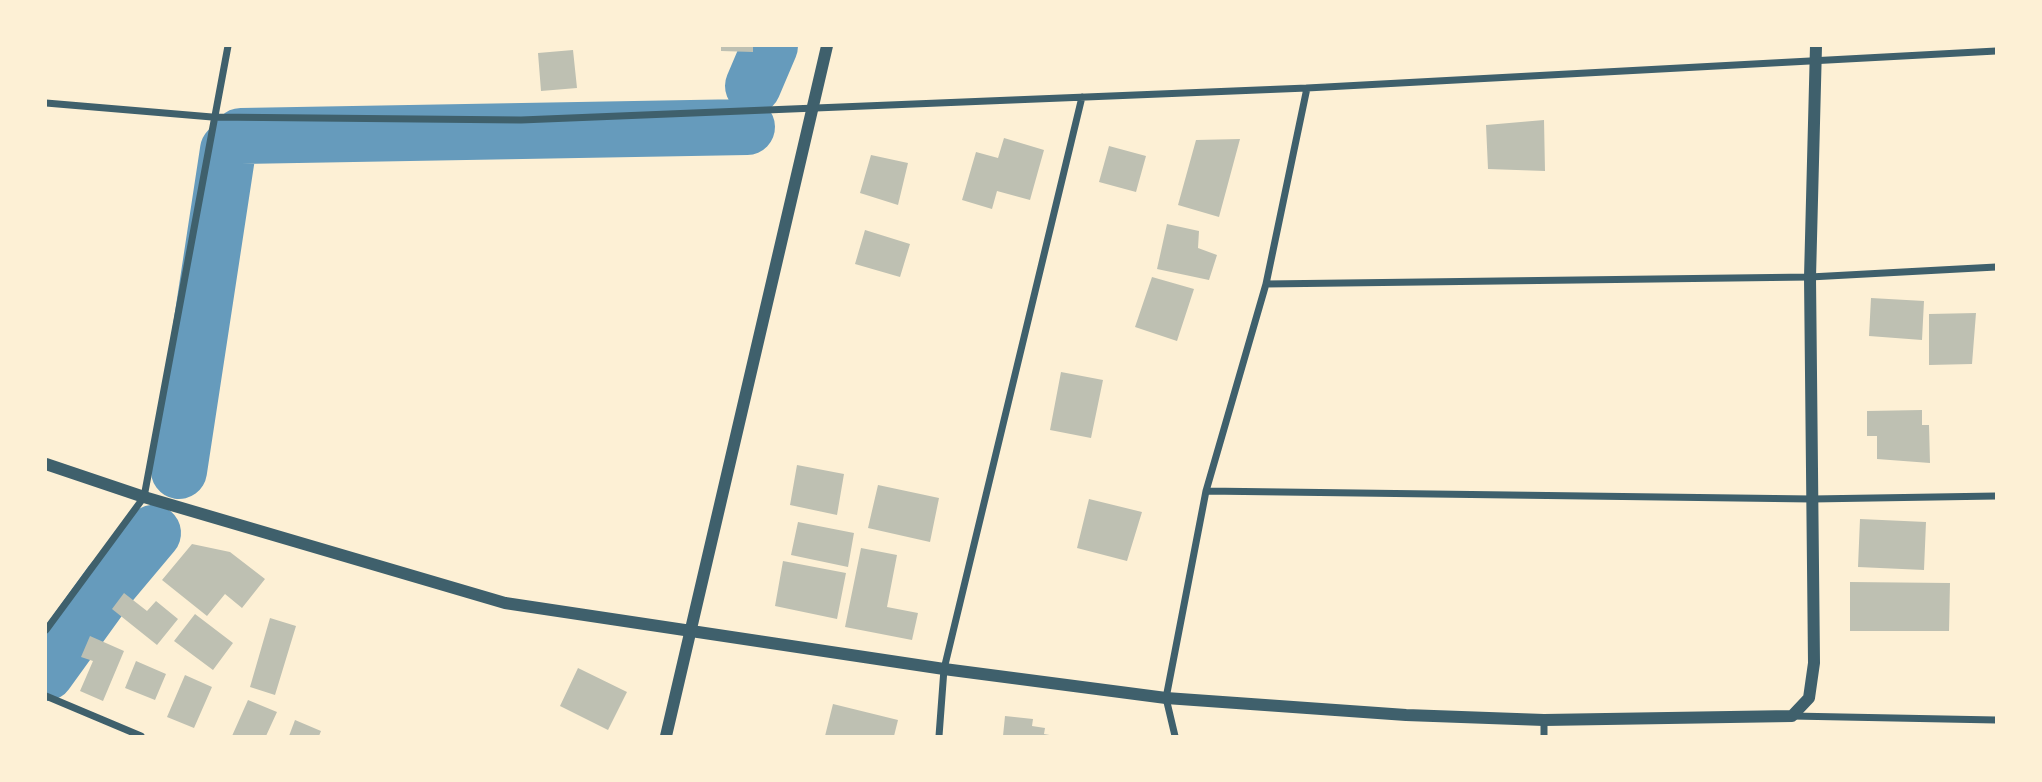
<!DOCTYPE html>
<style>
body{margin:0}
#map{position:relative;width:2042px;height:782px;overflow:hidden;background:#fdf0d5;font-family:Lato,sans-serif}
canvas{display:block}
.frame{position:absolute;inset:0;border:47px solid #fdf0d5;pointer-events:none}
</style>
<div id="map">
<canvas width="2042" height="782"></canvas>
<div class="frame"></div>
</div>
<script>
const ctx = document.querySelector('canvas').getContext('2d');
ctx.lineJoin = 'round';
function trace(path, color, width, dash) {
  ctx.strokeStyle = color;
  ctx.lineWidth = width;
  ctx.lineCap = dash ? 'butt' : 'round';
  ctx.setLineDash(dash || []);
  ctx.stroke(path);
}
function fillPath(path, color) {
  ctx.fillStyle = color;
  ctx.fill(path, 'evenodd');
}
trace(new Path2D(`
 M753,86l17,-40
 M179,471l49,-321 13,-14 506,-9
 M46,673l65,-90 42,-50`), '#669bbc', 56);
fillPath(new Path2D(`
 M721,46h32v6l-32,-1z
 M573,50l4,38 -36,3 -3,-38z
 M1544,120l1,51 -57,-2 -2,-44z
 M1004,138l40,12 -14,50 -33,-9 -5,18 -30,-9 14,-48 22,6z
 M1240,139l-21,78 -41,-12 18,-65z
 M1109,146l37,10 -10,36 -37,-10z
 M871,155l37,8 -10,42 -38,-12z
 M1167,224l32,7 -1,17 19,7 -8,25 -52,-11z
 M865,230l45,14 -10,33 -45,-13z
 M1152,277l42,12 -17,52 -42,-14z
 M1871,298l53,3 -2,39 -53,-4z
 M1976,313l-4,51 -43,1v-51z
 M1061,372l42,8 -12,58 -41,-8z
 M1922,410v15h7l1,38 -53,-4v-23h-10v-25z
 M797,465l47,9 -7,41 -47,-10z
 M878,485l61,13 -9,44 -62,-14z
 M1089,499l53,13 -15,49 -50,-13z
 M1860,519l66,3 -2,48 -66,-3z
 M798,522l56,11 -6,34 -57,-12z
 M192,544l38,8 35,27 -23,29 -17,-14 -18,22 -45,-36z
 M861,548l36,7 -10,52 31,6 -6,27 -67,-13z
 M783,561l63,12 -9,46 -62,-13z
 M1850,582l100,1 -1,48h-99z
 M124,593l23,18 9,-10 22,18 -21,26 -45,-36z
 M195,614l38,29 -20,27 -39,-29z
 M270,618l26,8 -21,69 -25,-8z
 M90,636l34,15 -21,50 -23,-10 13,-30 -12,-4z
 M136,661l30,13 -11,26 -30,-12z
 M578,668l49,24 -19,38 -48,-24z
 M185,675l27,12 -18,41 -27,-11z
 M248,700l29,12 -11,24h-34z
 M833,704l65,16 -4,16h-69z
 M1005,716l28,3 -1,7 13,2 -1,6 11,2h-52z
 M295,720l26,11 -2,5h-30z`), '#bec0b2');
trace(new Path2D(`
 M46,103l166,14 309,3 786,-32 689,-37
 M1266,284l544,-7 186,-10
 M1206,491l606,8 184,-3
 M46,630l98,-133 84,-451
 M46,696l95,40
 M1792,716l204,4
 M939,736l5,-67 138,-572
 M1175,736l-9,-38 40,-207 60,-207 41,-196
 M1544,736v-16`), '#3f606c', 7);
trace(new Path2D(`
 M46,464l98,33 361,106 439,66 222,29 240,17 138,5 248,-4 17,-18 5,-35 -4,-386 6,-231
 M666,736l161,-690`), '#3f606c', 12);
</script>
